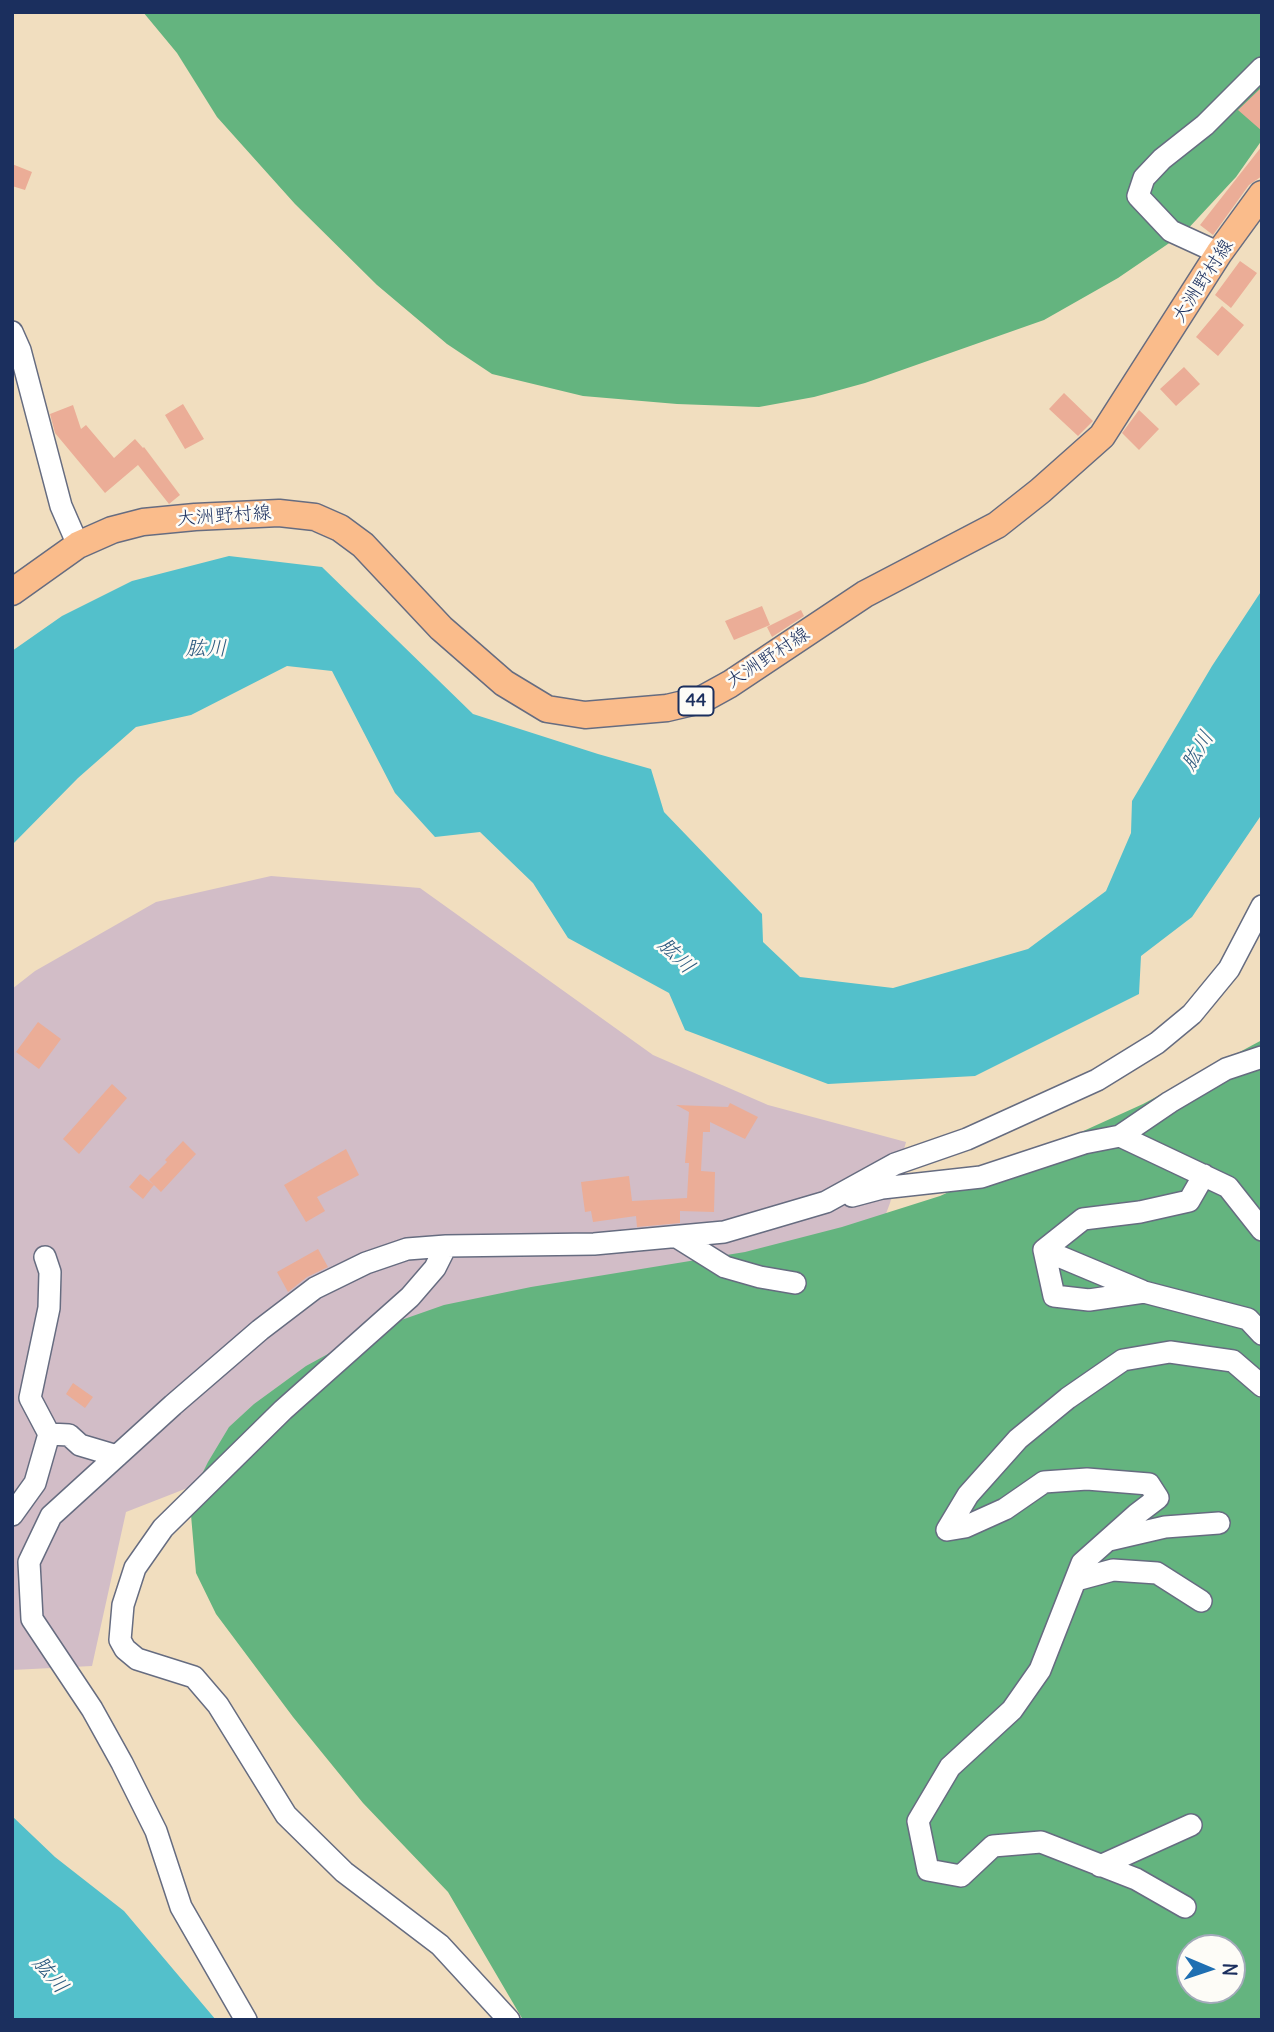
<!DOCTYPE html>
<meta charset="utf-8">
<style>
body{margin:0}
#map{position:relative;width:1274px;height:2032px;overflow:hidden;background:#f1debf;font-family:Delius,sans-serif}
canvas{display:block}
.frame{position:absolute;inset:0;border:14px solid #1b2f5e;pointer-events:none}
.north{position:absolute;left:1176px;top:1934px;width:70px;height:70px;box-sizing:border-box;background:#fdfcf7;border:2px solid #a3aaba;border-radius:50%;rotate:92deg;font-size:19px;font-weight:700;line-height:28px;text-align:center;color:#1b2f5e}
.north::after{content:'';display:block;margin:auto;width:24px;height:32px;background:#1f6fb2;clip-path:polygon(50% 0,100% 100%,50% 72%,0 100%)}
</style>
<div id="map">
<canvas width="1274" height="2032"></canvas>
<div class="frame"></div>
<div class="north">N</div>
</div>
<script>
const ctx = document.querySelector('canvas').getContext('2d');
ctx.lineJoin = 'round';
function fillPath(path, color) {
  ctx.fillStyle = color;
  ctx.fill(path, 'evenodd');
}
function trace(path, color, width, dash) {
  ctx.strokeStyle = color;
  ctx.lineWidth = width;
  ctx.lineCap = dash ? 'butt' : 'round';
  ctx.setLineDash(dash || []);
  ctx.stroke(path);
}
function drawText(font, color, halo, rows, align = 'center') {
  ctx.font = font + ' Delius,"Klee One",sans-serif';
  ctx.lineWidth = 5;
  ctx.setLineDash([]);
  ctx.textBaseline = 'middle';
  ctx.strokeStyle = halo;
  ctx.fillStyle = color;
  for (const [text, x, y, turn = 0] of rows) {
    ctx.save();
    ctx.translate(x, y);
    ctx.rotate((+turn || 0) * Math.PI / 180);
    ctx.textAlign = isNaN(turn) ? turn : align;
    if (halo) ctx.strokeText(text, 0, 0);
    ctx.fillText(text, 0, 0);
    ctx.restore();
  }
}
fillPath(new Path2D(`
 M271,876l149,12 233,167 115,50 138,37 -16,61 -41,110 -577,142 -146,57 -34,154 -80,4v-681l23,-18 121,-69z`), '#d2bdc7');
fillPath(new Path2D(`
 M143,12h1119v128l-26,37 -52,56 -66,45 -74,42 -179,63 -51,14 -55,10 -82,-3 -94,-8 -91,-22 -45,-30 -70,-59 -82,-81 -78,-87 -40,-64z
 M1262,1040v980h-739l-75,-128 -85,-89 -70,-86 -77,-103 -20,-41 -5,-58 4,-27 13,-26 21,-35 25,-23 52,-38 64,-35 74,-26 87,-18 214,-35 97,-25 98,-31 203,-92zM1190,1948h42v42h-42z`), '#64b47f');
fillPath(new Path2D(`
 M229,556l93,11 151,147 125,40 53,15 13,43 98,102 1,28 37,35 93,11 135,-39 78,-58 25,-58 1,-32 80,-135 50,-76v224l-70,103 -51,39 -2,38 -164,82 -147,8 -143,-54 -16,-37 -101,-55 -35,-55 -53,-51 -45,5 -40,-44 -63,-122 -45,-5 -96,49 -55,12 -58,51 -66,67v-194l50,-35 70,-35z
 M12,1816l43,41 69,54 92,109h-204z`), '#53c0cb');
fillPath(new Path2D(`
 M1262,87v44l-24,-21z
 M1262,146v30l-13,9 -36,50 -13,-10z
 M12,164l20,8 -7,18 -13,-4z
 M1240,261l17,12 -26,35 -16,-13z
 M1222,306l22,19 -26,31 -22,-19z
 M1184,367l16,17 -24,22 -16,-17z
 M1064,393l29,28 -15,15 -29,-27z
 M183,404l21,35 -19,10 -20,-34z
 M73,405l8,24 5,-4 28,33 21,-19 8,9 1,-1 36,48 -11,9 -31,-39 -33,28 -50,-60 -5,-19z
 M1139,410l20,19 -20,21 -17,-17z
 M762,606l8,19 -36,15 -9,-19z
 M801,610l3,6 -32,21 -5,-10z
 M38,1022l23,17 -22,30 -23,-17z
 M112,1084l15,14 -48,56 -16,-15z
 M730,1103l28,14 -13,22 -35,-17v10h-7l-2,39 14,1 -1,40 -34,-1v12l-43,4 -1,-11 -43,6 -2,-11 -6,1 -4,-30 48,-6 3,25 55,-3 2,-35h-4l4,-51 -13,-7 52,2z
 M183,1141l13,13 -35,38 -12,-12 18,-18 -2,-2z
 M346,1149l13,26 -42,22 8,14 -19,11 -22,-37z
 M140,1174l14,11 -11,14 -14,-12z
 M318,1249l10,18 -21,10 -19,15 -11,-20z
 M73,1383l20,14 -8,11 -19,-14z`), '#ebad97');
const minor = new Path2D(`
 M1219,253l-48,-22 -33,-35 6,-18 18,-19 43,-34 57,-57
 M12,332l8,18 41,156 17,39
 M1120,1136l108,51 34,43
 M1204,1175l-15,26 -49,11 -57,7 -39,31 10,46 35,4 55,-8 104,27 14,15
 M852,1196l30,-8 99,-11 103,-34 36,-7 50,-34 56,-33 36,-12
 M677,1237l48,30 35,10 35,6
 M446,1246l-11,22 -25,29 -127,113 -120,118 -28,40 -12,37 -3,35 5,9 12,10 57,18 24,28 68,110 58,57 96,73 69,75
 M1044,1250l98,41
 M45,1257l5,15 -1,36 -19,90 19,36
 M12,1515l23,-32 14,-49 20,1 11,10 37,11
 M1109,1540l56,-13 54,-4
 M1076,1580l37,-10 44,3 44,28
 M1100,1866l91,-41
 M1185,1907l-49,-28 -95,-37 -48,4 -32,30 -33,-6 -10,-49 32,-54 62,-57 28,-40 42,-107 55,-49 21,-16 -9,-14 -62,-5 -43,3 -39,27 -40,18 -18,3 21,-35 50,-56 50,-41 55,-38 47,-8 63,9 29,25
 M246,2020l-65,-113 -25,-76 -34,-68 -30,-54 -60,-90 -3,-57 22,-46 122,-111 87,-75 55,-42 51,-25 41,-14 39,-3 148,-2 130,-12 102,-30 69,-38 72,-25 130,-59 60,-37 35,-29 37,-45 33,-63`);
const major = new Path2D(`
 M12,592l66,-47 34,-15 31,-8 52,-5 84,-4 36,4 25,11 23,17 78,83 63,55 43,26 38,6 82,-7 34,-8 29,-16 135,-90 132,-69 43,-34 62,-55 117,-183 43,-59`);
trace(minor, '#666c80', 24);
trace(major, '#666c80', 29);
trace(new Path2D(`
 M12,60v7`), '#666c80', 2.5, [5, 5]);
trace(minor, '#fff', 21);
trace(major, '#fabc8b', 26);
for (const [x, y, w] of [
 [696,701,35]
]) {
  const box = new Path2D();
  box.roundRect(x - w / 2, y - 14.5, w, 29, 5);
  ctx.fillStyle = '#fdfcf7';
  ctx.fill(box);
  trace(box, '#1b2f5e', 2);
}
drawText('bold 18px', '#1b2f5e', null, [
 ["44",696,701]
]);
drawText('19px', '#1b2f5e', '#fdfcf7', [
 ["大洲野村線",1203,281,-57],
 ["大洲野村線",224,516,-4],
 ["大洲野村線",768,658,-33]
]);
drawText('italic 21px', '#2c5a7f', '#fdfcf7', [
 ["肱川",206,649],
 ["肱川",1198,751,-59],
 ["肱川",676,956,44],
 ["肱川",50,1975,50]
]);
</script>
